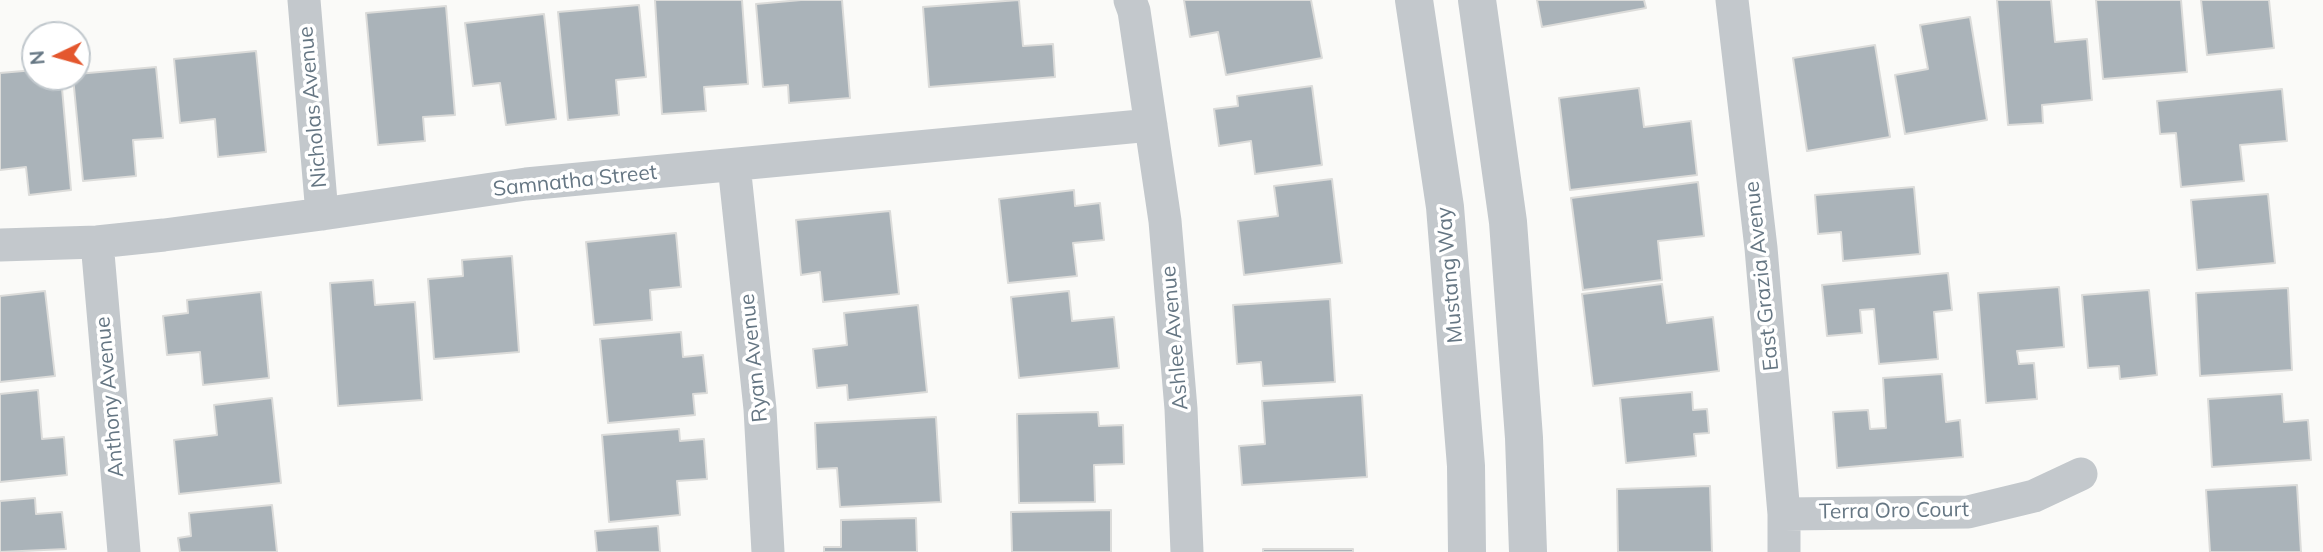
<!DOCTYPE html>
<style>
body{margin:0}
#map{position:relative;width:2323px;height:552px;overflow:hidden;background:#fafaf8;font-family:Mulish,sans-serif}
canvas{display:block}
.north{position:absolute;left:21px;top:21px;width:70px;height:70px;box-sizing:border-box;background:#fff;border:2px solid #c1c8cd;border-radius:50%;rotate:265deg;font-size:19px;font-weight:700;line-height:28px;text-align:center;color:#657683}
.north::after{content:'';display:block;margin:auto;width:24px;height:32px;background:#e4572e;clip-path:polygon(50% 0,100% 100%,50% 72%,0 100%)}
</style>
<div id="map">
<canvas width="2323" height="552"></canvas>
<div class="north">N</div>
</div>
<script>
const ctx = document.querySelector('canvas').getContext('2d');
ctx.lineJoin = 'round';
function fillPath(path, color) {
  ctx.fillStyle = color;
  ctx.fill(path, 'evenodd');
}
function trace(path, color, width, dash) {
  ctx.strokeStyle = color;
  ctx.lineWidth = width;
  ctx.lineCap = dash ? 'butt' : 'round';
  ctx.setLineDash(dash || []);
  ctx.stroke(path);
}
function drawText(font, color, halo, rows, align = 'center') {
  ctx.font = font + ' Mulish,sans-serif';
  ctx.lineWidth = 7;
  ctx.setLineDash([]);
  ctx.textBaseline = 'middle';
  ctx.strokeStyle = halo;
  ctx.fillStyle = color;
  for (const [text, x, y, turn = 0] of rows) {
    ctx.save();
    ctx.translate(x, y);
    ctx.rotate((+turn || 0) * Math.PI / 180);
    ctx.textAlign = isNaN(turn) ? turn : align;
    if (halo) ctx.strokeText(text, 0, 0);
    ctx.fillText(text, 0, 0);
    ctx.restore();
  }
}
const building = new Path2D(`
 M655,0h87l6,84 -44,3 2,24 -44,3z
 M801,0h41l8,98 -61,5 -1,-18 -25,2 -7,-83z
 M1019,0l4,46 30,-2 2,33 -126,10 -6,-80z
 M1184,0h127l11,58 -96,17 -8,-43 -28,5z
 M1537,0h107l2,8 -104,19z
 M1997,0h54l4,42 32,-3 5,61 -50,5 1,18 -35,2z
 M2096,0h85l6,72 -84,7z
 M2201,0h68l5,48 -67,7z
 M639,5l7,72 -30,3 3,35 -51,5 -10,-108z
 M446,6l9,109 -32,2 2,24 -47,4 -12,-132z
 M544,14l12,105 -50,6 -6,-42 -27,3 -8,-63z
 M1970,17l17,103 -82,14 -10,-59 33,-6 -8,-44z
 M1875,45l15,92 -83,14 -14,-93z
 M256,51l10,101 -48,5 -3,-38 -35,4 -6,-64z
 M156,67l7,71 -30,2 3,36 -53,5 -10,-104h4v-3z
 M35,70v7h26l10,113 -42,5 -3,-28 -26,3v-97z
 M1312,86l10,79 -67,9 -4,-33 -32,5 -5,-37 24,-3 -1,-10z
 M1639,88l5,39 47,-6 6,54 -127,15 -11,-92z
 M2282,89l5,52 -47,4 4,36 -63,6 -5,-54 -16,1 -3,-33z
 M1332,179l10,84 -98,12 -6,-54 40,-5 -4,-30z
 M1698,182l6,54 -46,5 4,39 -79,10 -12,-92z
 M1914,187l6,67 -77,7 -2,-29 -23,2 -3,-39z
 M1074,190l1,16 25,-3 4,37 -31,3 4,33 -69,7 -9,-84z
 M2268,194l7,69 -78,7 -6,-70z
 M890,211l9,83 -76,8 -3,-30 -19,3 -5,-55z
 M676,233l5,54 -31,3 2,30 -58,5 -8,-83z
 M512,256l7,96 -85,7 -6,-80 35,-3 -1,-16z
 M1948,273l4,37 -18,2 4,47 -59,5 -5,-55 -14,1 2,23 -35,3 -5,-51z
 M373,280l2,25 40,-3 7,98 -84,6 -8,-123z
 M1662,284l5,39 46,-6 6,54 -126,15 -11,-92z
 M2059,287l5,60 -47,4 2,13 15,-1 3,36 -51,4 -8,-110z
 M2288,288l4,82 -92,6 -4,-83z
 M2149,290l8,85 -37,4 -1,-13 -31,2 -6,-73z
 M45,291l10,85 -55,6v-86z
 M1069,291l3,30 42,-4 5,51 -100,10 -8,-81z
 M261,292l8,86 -66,7 -3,-33 -33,3 -4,-39 25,-3 -1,-13z
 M1330,299l5,83 -72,4 -2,-24 -24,2 -4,-59z
 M918,305l9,87 -79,8 -1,-15 -30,3 -4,-39 34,-4 -3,-32z
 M681,332l2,25 20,-2 4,38 -14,1 2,21 -87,8 -8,-84z
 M1942,374l4,48 14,-2 3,37 -126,11 -4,-56 35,-2 2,19 16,-1 -3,-50z
 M38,390l4,49 22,-2 3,38 -67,7v-88z
 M1692,392l1,18 14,-1 2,24 -15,1 2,22 -70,7 -6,-65z
 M2282,394l2,28 24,-2 3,40 -99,7 -4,-68z
 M1362,395l5,82 -125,8 -3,-39 26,-2 -3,-43z
 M272,398l9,85 -102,11 -5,-54 43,-5 -3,-30z
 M1098,412l1,14 24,-1 1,39 -30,1 1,37 -76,1 -2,-89z
 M936,417l5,85 -101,5 -3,-39 -20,1 -2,-46z
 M679,429l1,12 24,-2 3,40 -30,2 3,34 -71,7 -7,-87z
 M2297,485l4,67h-91l-4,-62z
 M1710,486l2,66h-94l-1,-63z
 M35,498l1,16 26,-2 4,37 -66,3v-51z
 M272,505l5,47h-97l-2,-14 13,-2 -2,-23z
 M1111,510v42h-99l-1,-40z
 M916,518l1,34h-93v-5h17v-27z
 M658,526l2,26h-63l-2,-21z
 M1263,549h90v3h-90z`);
fillPath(building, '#aab3b9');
trace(building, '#dcdcda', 2);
trace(new Path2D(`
 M304,0l18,214
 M1130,0l4,11 31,210 16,188 6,143
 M1732,0l29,248 23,266v38
 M734,165l26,244 8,143
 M97,242l27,310
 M0,245l97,-3 67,-7 158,-21 204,-30 625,-59
 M1784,514l184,-2 66,-16 47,-22`), '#c3c8cc', 33);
trace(new Path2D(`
 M1414,0l31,207 21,259 1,86
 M1477,0l31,222 16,216 4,114`), '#c3c8cc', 38);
drawText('21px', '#657683', '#fff', [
 ["Nicholas Avenue",313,107,-95],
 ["Samnatha Street",575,181,-6],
 ["Mustang Way",1450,275,-95],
 ["East Grazia Avenue",1762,276,-96],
 ["Ashlee Avenue",1175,338,-95],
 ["Ryan Avenue",754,358,-96],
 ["Anthony Avenue",110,397,-95],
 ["Terra Oro Court",1894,511,-1]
]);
</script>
